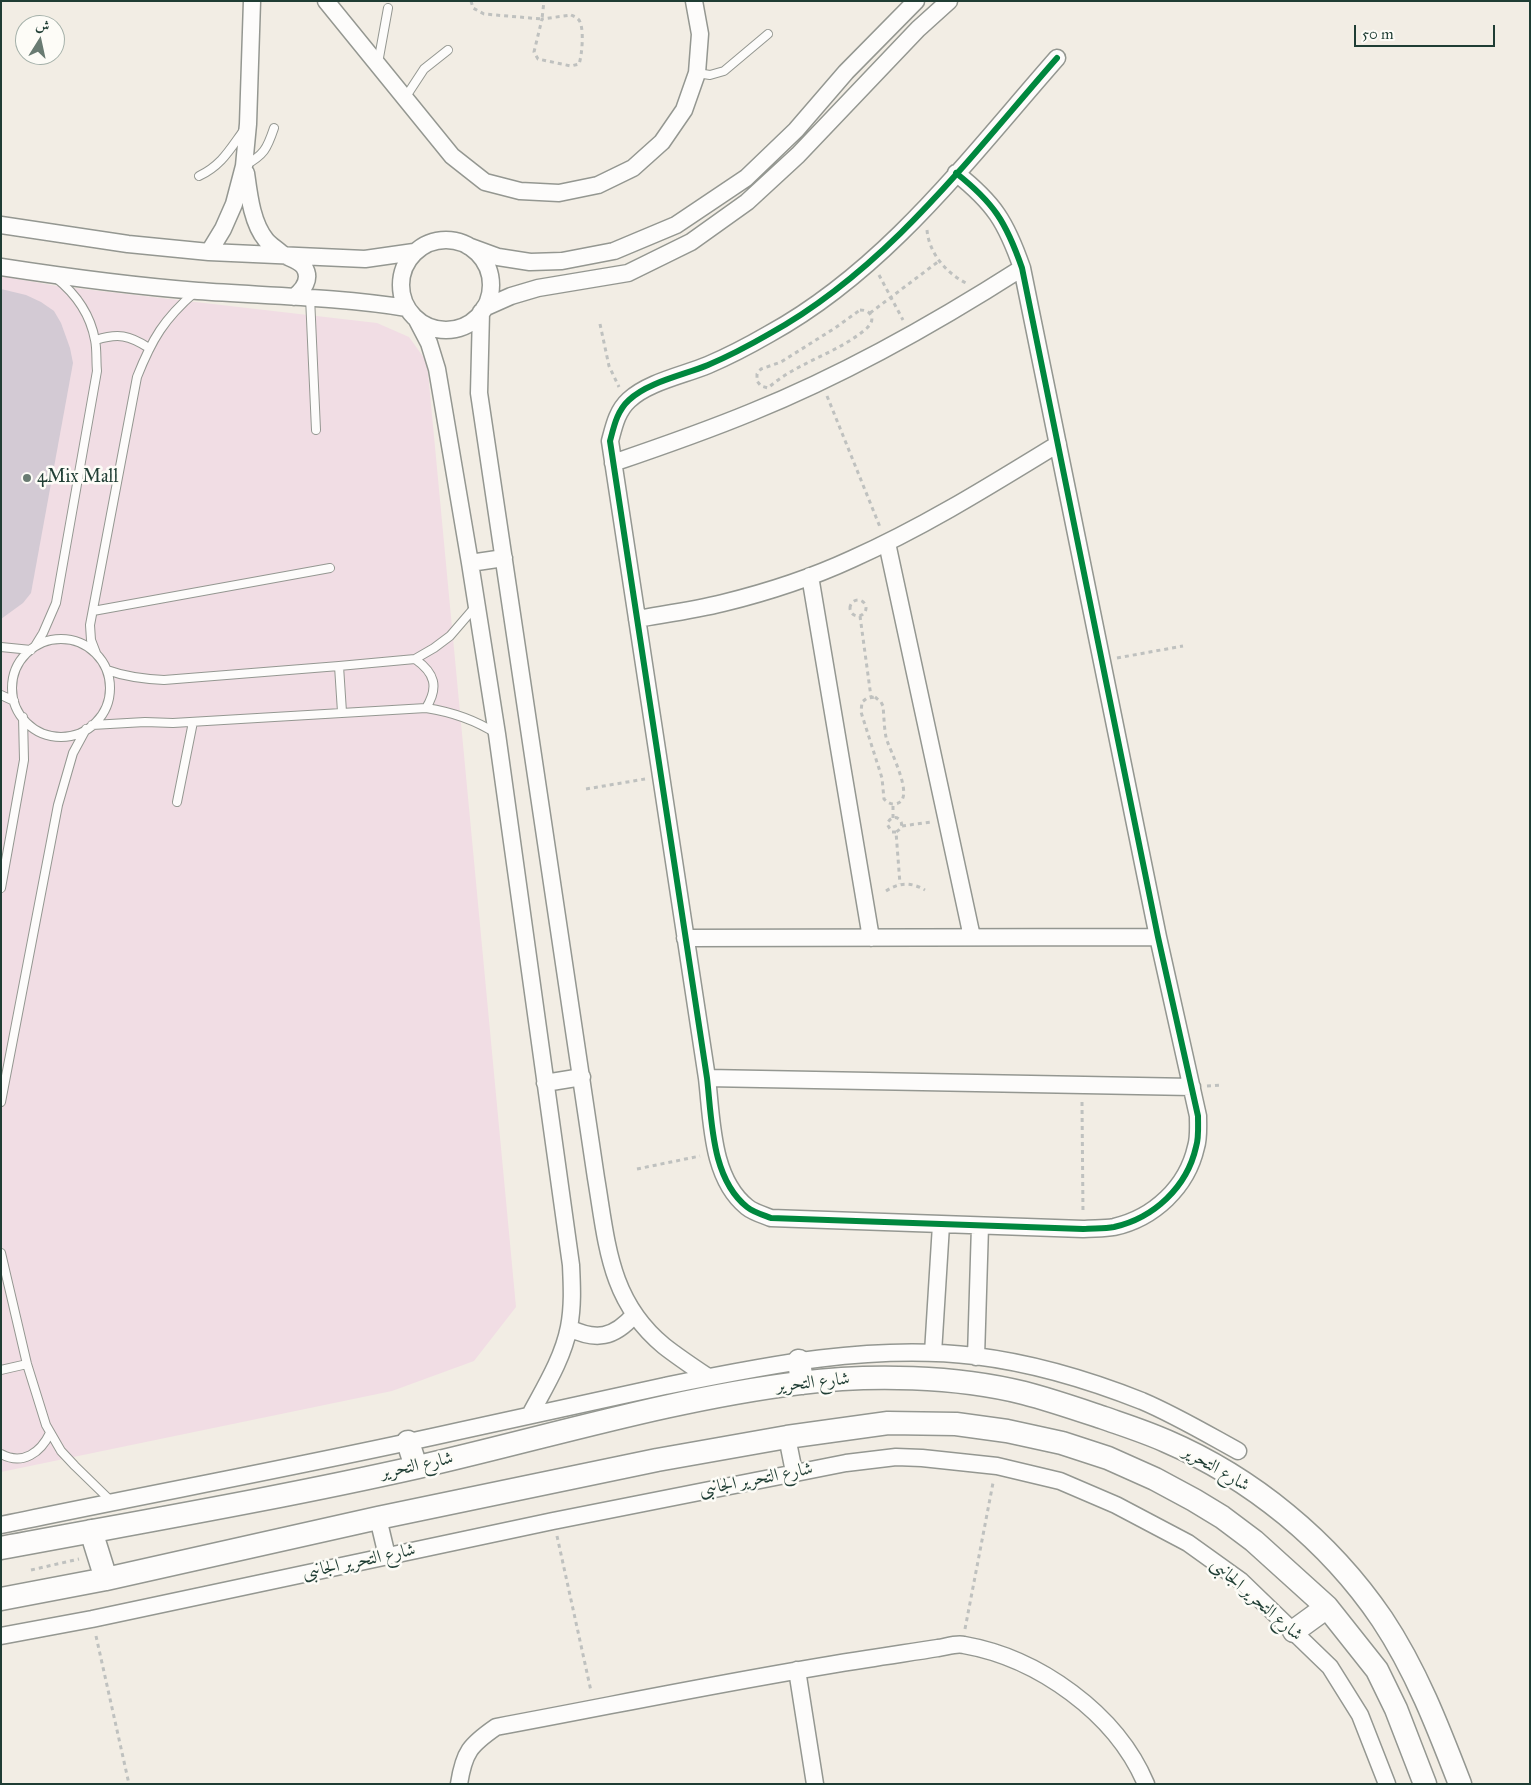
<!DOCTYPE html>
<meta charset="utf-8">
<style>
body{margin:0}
#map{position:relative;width:1531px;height:1785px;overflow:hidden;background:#f2ede4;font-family:"IM FELL Great Primer",Amiri,serif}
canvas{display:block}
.frame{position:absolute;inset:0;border:2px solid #1f3d34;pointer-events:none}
.north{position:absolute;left:15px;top:15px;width:50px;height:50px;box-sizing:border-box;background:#fdfcf7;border:1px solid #a4b0a9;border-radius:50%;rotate:10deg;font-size:14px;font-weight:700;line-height:20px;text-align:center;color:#1f3d34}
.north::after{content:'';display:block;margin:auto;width:18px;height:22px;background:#697b72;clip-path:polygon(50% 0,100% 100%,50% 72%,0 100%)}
.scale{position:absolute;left:1354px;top:25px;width:141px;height:22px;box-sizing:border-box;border:2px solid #1f3d34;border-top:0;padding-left:6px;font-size:15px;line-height:18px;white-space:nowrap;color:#1f3d34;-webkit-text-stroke:4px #fdfcf7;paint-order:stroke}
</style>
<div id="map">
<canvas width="1531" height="1785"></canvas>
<div class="frame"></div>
<div class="north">ش</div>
<div class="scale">50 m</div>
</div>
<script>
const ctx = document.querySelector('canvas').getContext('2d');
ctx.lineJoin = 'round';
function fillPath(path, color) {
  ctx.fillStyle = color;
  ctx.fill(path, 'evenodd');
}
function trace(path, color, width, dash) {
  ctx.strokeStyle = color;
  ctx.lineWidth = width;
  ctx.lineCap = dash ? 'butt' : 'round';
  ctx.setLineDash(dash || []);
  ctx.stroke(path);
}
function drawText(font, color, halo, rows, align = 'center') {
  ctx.font = font + ' "IM FELL Great Primer",Amiri,serif';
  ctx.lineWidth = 5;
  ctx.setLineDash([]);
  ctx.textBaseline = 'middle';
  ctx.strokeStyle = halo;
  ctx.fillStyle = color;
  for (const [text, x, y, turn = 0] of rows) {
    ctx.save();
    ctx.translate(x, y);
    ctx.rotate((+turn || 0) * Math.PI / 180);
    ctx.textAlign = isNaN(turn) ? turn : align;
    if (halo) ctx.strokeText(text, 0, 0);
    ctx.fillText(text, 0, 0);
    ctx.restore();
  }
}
fillPath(new Path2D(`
 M1,276l56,10 320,37 32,14 18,25 89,945 -42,54 -82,30 -391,81z`), '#f1dde4');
fillPath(new Path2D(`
 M1,289l25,6 15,7 13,9 7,12 9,25 3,15 -42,230 -8,10 -22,16z`), '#d3cad4');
const lane = new Path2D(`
 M378,63l10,-55
 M697,73l13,2 14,-4 44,-37
 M405,98l19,-29 24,-19
 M244,166c20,-11 23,-17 30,-38
 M199,176c23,-11 31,-27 45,-46
 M310,297l6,133
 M96,340c22,-7 33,-5 53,8
 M93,611l237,-43
 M12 688a49 49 0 1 1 98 0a49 49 0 1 1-98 0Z
 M35,646l8,-13 13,-30 41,-232c-1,-10 0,-22 -2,-31 -5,-27 -19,-46 -39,-62
 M1,647l30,3
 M96,653l-5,-13 -1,-15 47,-248c15,-38 27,-58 58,-85
 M415,659c20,14 24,28 11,49
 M339,666l3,46
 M107,670c19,7 37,9 57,10l175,-14 76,-7 19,-11 16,-12 25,-29
 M1,695l13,6
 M92,725l53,-3 28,1 253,-15c26,4 48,11 71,26
 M177,802l16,-80
 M1,888l23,-128 -1,-43
 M1,1102l57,-297 15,-52 13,-24
 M1,1253l26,111 19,61 15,26 14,15 37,36
 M1,1370l26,-6
 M1,1454c22,12 40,-2 49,-21`);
const street = new Path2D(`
 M326,1l126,155 33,26 35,9 39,2 39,-8 35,-17 29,-26 22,-32 13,-37 3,-39 -6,-33
 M246,173c3,22 6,50 20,67 4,5 11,9 15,13 7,5 18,7 23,14 8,12 -1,23 -10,30
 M956,173c38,30 50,49 66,95l136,669 40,179c0,10 1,22 -2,31 -9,40 -42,71 -82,80 -10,2 -21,1 -31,2l-312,-11c-8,-3 -18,-6 -24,-11 -36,-29 -35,-87 -40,-129l-97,-637c4,-15 7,-30 19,-41 19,-18 55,-25 79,-35 21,-9 42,-20 61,-31 118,-65 200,-176 288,-276
 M1,225l127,19 81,8 156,7 49,-7
 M401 285a45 45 0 1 1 90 0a45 45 0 1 1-90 0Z
 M468,246l30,11 32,5 32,-1 52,-10 62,-26 70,-47 50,-48 50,-58 70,-71
 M209,252l14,-23 11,-25 10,-38 4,-42 4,-123
 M1,267c65,10 131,19 197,24 70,5 140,6 209,17
 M484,308l27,-12 27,-8 90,-15 63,-31 56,-40 51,-47 120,-126 31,-28
 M481,312l-2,81 117,785c11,65 13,123 68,168 14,11 29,21 44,31
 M417,320l12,23 8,26 33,194 27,171 74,531c1,21 2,41 -2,62 -6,31 -24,60 -39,88
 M613,463c47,-16 93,-32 139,-51 94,-38 184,-89 270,-144
 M887,543l85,394
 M470,563l34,-5
 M810,576l61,362
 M637,619c28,-5 58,-9 86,-16 41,-10 90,-26 129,-44 72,-32 139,-74 206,-115
 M685,938l473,-1
 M707,1078l485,9
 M545,1083l37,-6
 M569,1328c27,13 45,10 65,-13
 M933,1353l8,-128
 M976,1357l4,-131
 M787,1437l7,35
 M378,1518l9,38
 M1,1525c153,-32 306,-60 458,-94 68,-15 137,-30 206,-45 103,-21 205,-42 310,-30 57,7 114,24 167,45 33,14 65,33 96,50
 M1,1636l91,-17 461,-98 293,-58 50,-6 26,1 75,8 63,15 56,24 72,38 53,38 89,86 30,48 27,69
 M797,1670l18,114
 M459,1784c5,-32 11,-39 37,-57 124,-23 247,-49 371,-68 24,-4 47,-7 71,-11 8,-1 18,-5 26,-3 74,13 152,68 182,139`);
const secondary = new Path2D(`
 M799,1361l3,22
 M408,1442l8,25
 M91,1531l15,48
 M1,1548c139,-26 279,-50 417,-81 127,-29 253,-68 382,-84 70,-9 156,-7 224,10 27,7 53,16 80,25 20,7 42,14 62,23 86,37 163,100 216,178 34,51 56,108 78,165
 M1,1599l105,-20 272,-61 279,-58 130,-23 101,-14 68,1 51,7 55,12 46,15 47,21 39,21 28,17 32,24 73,66 50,63 19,39 29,75
 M1294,1631l33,-24`);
trace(lane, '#949791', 10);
trace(street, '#949791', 19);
trace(secondary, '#949791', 25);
trace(new Path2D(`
 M471,1l2,7 11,6 58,5 2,-18
 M571,15c2,1 5,2 7,4 7,6 4,37 1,45l-8,2 -33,-7 -4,-7 8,-33z
 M927,230c2,23 19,43 39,53
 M879,275l24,45
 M860,310c4,0 8,1 10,4 4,5 1,10 -3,14 -28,25 -70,34 -99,60l-7,-2 -4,-5v-7l4,-5 20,-7 54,-34z
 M870,313l69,-52
 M600,324l9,42 10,21
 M827,396l53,131
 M850 608a8 8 0 1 1 16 0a8 8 0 1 1-16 0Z
 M860,616l11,81
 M1117,658l66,-12
 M875,697l6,5 2,4c1,10 1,21 3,31 2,11 33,66 8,67 -4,0 -7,-2 -10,-5l-2,-21 -21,-66 1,-10 5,-4z
 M586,789l59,-10
 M893,818v-14
 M902,826l29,-4
 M896,832h-4l-5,-8c7,-15 23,0 9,8l4,52
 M886,891c14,-9 25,-9 39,-1
 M1207,1086l14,-1
 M1082,1102l1,111
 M637,1169l63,-13
 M557,1536l34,155
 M31,1570l48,-11
 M965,1629l28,-146
 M96,1636l33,148`), '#bfc1bf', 3, [4, 4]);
trace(lane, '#fdfcfb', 8);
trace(street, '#fdfcfb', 16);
trace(secondary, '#fdfcfb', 22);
trace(new Path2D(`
 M956,173c38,30 50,49 66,95l136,669 40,179c0,10 1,22 -2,31 -9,40 -42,71 -82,80 -10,2 -21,1 -31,2l-312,-11c-8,-3 -18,-6 -24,-11 -36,-29 -35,-87 -40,-129l-97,-637c4,-15 7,-30 19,-41 19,-18 55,-25 79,-35 21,-9 42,-20 61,-31 118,-65 200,-176 288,-276`), '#00873e', 6);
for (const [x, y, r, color] of [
 [27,478,5,"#697b72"]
]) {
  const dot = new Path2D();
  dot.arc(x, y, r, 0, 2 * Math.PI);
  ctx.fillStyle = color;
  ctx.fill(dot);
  trace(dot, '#fdfcf7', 2);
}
drawText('18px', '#1f3d34', '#fdfcf7', [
 ["4Mix Mall",37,478]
], 'left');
drawText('18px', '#1f3d34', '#fdfcf7', [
 ["شارع التحرير",813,1383,-6],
 ["شارع التحرير",417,1466,-12],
 ["شارع التحرير",1216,1469,30],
 ["شارع التحرير الجانبى",756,1480,-11],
 ["شارع التحرير الجانبى",359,1562,-12],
 ["شارع التحرير الجانبى",1256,1600,41]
]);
</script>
